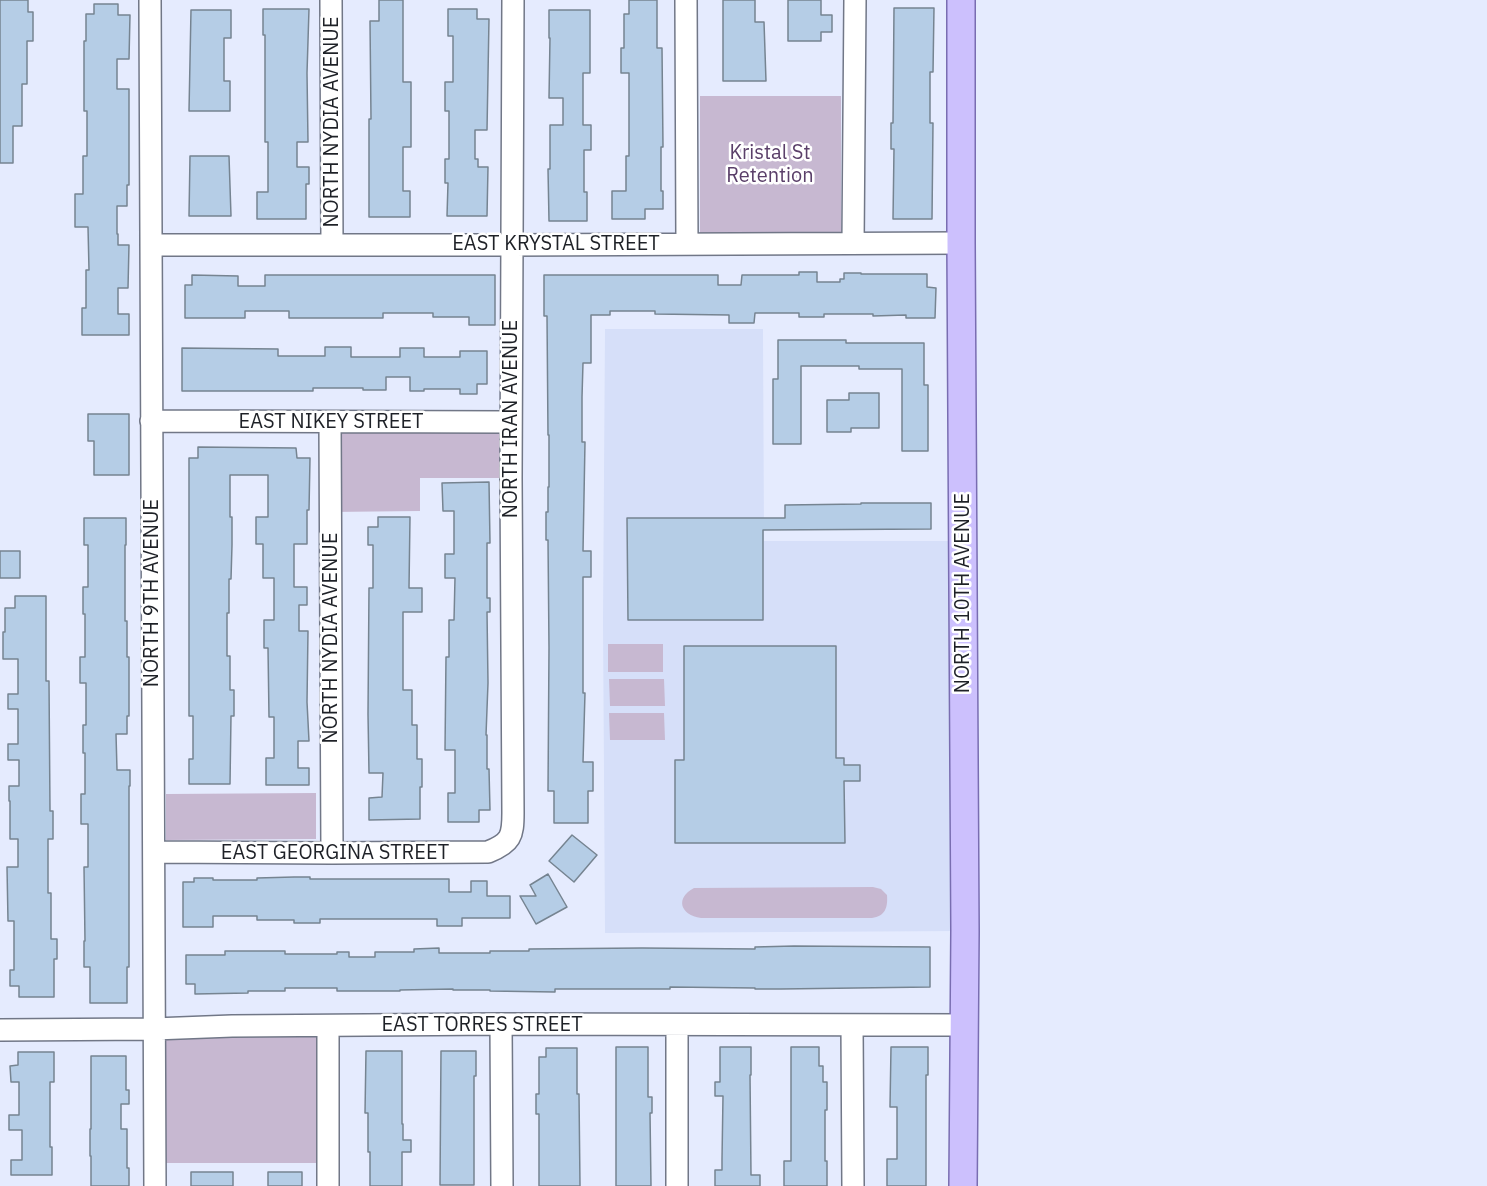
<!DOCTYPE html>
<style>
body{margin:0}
canvas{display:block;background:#e5ebfe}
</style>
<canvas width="1487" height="1186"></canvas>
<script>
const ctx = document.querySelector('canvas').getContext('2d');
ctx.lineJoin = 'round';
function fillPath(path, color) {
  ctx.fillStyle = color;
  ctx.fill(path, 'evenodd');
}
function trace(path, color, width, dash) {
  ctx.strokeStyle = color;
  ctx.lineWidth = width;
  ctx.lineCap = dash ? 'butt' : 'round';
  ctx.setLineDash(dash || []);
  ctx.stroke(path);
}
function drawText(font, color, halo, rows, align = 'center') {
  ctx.font = font + ' "IBM Plex Sans",sans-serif';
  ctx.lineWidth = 5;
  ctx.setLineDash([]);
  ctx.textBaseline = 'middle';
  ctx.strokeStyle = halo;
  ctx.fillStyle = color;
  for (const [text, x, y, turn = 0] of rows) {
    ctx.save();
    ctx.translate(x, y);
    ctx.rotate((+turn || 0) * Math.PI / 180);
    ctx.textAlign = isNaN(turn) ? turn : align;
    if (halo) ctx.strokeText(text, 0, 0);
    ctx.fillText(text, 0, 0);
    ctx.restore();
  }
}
fillPath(new Path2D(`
 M605,329h158l1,212h199l2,390 -360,2 -2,-312z`), '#d6dff9');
fillPath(new Path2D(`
 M700,96h141v138h-141z
 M330,422h181v56h-91v33l-90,1z
 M663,644v28h-55v-28z
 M609,679h55l1,27h-55z
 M609,713h55l1,27h-55z
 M316,793v46l-150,1v-46z
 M873,887l8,2 6,6c1,13 -2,21 -15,23h-171c-21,-3 -26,-20 -7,-30z
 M328,1026l-1,137h-172l-1,-134z`), '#c7b8d1');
const building = new Path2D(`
 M0,0h28v12h5v29h-6v43h-5v42h-9v37h-13z
 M379,0h24v82h8v65h-8v44h7v26h-41v-98h2l-1,-98h9z
 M629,0h28v48h5l1,99h-2v44h2v18h-18v10h-33v-28h14v-35h3v-83h-8v-25h3v-34h5z
 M723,0h32v22h9l2,59h-43z
 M788,0h33v15h11v17h-11v9h-33z
 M94,4h24v11h12l-1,44h-12v30h12v96h-2v21h-10v28h1v11h11l-1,43h-10v26h11v21h-47v-27h4v-38h3l-1,-43h-13v-33h8v-38h4v-45h-3v-70h2v-27h8z
 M894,8h40l-1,64h-3v51h3l-1,96h-39l1,-70h-3v-26h2z
 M263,9h46l-2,64 1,69h-11v25h12v17h-3v35h-49v-27h11v-50h-3v-107h-2z
 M448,9h29v10h12l-2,111h-12v29h3v8h10l-1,49h-40l1,-33h-3v-24h4v-48h-4v-29h8v-46h-5z
 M191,10h40v28h-7v43h6v30h-41z
 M549,10h41v63h-7v52h8v25h-7v42h3v29h-38l-1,-52h2v-44h13v-27h-14l1,-60h-1z
 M190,156h39l2,60h-42z
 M799,272h18v10h23v-3h4v-6h17v1h66v13l9,1 -1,30h-29v-3l-33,1v-2h-49v3h-25v-4h-44l-1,10h-25v-8l-74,-1v-3h-45v4h-19v48h-8l-1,34v45h3l-2,109h8v26h-8v116h2l-2,69h10v29h-5v32h-34v-32h-6l1,-143 -1,-108h-2v-28h2v-25h1v-52h-1l-1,-119h-3v-41h174v10h23l1,-10h57z
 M192,275l46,1v10h27v-11h230v50h-26v-8h-36v-4h-50v5h-94v-7h-44v7h-60v-33h7z
 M778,340h68v3h78v42h4v66h-26v-82h-43v-3h-58v78h-28v-65h5z
 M325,347h26v10h49v-9h24v9h36v-6h27v33h-10v10h-17v-5h-36v2h-14v-14h-24v13h-23v-2h-50v3h-131v-43l96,1v7h47z
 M849,393h30v35h-28v4h-24v-32h22z
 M88,414h41v61h-35v-34h-6z
 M198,447l98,1 1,10h13l-1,52h-2v34h-13v43h13v18h-8v26h9l-1,71 2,39h-11v27h11v17h-43v-27h8v-41h-5l-1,-69h-4v-28h10v-42h-11v-34h-7v-27h12v-42h-38v42h2v28l-1,34h-2v34h-2v43h3v34h4v26h-3l-1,68h-41v-25h4v-43h-4v-258h9z
 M489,482l1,61h-3v55h3v14h-3l1,71 -2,52h1v34h2l1,41h-11v12h-31v-29h7v-43h-10l1,-93h3v-37h5l1,-42h-10v-24h9v-43h-11l-1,-28z
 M861,503h70v26l-168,1v90h-135l-1,-102h158v-13l76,-1z
 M378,517h32l-1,71h13v24h-19v78h9v35h5v34h5v28h-2v32l-51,1v-22l13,-1 1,-24h-14l-1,-59 1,-126h4v-43h-5v-18h10z
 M84,518h42v27h-1v76h2v36h2v59h-2v18h-11l1,36h13v16h-1v181h-2v36h-37v-36h-6v-26h1l-1,-74h4v-43h-7v-30h4v-41h-2v-28h3v-42h-6v-26h5v-43h-2v-27h5v-42h-4z
 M0,551h20v27h-20z
 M15,596h31v85h3l1,130h3v28h-5v54h3v46h6v20h-3v38h-35v-11h-9v-16h4v-49h-6l-1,-54h11v-28h-8v-38h-1v-15h10v-26h-11v-16h10v-35h-10v-15h10v-35h-15v-27h2v-24h10z
 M684,646h152v112h8v7h16v16h-16l1,62h-170v-83h9z
 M572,835l25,20 -23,27 -25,-21z
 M548,874l19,33 -31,17 -16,-28h16l-6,-11z
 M294,877h16v2h139v13h22v-11h16v15h23v22h-48v8h-25v-7h-117v4h-26v-3h-37v-4h-44v11h-30v-45h11v-4h19v2h44v-2z
 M794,946l136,1v40l-149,2h-26v-1l-85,-1v2h-115v3l-65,-1v-1h-37v-1l-53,1v1h-63v-3h-52v3h-37v2l-53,1v-10h-9v-29h39v-4h60v3h52v-2h12v5h26v-5h39v-3l25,-1v5h51v-2h39v-2l113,-1 113,1v-2z
 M616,1047h32v50h4v16h-2l1,73h-35z
 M720,1047h31v28h-1l1,100h9v11h-45v-16h7v-11l1,-63h-8v-14h5z
 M791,1047h28v19h4v16h4v28h-2v51h2v25h-43v-25h7z
 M891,1047h37v28h-2v111h-39v-27h10v-52h-7z
 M546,1048h31v46h2l1,92h-41v-72h-3v-20h3v-37h7z
 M366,1051h36v73h1v16h8v12h-9v34h-32v-34h-2v-39h-3z
 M441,1051h35v25h-2v109h-34z
 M18,1052h36v30h-4v65h2v28h-41v-15h11v-30h-13v-15h10v-33h-8l-1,-16 8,-1z
 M91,1056h35v34h3v14h-8v25h6v39h2v18h-38v-30h-1v-27h1z
 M191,1172h42v14h-42z
 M268,1172h34v14h-34z`);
fillPath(building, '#b5cde6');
trace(building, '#768491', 1.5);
const minor = new Path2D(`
 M150,0l5,1186
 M331,0l1,245
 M686,0l1,244
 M853,243l2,-243
 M151,245h360l450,-2
 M151,421l360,1
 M330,422l2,431
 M154,852l178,1 156,-1c23,-9 25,-16 25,-39l-2,-335 2,-478
 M501,1024l1,162
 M852,1025l1,161
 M0,1030l154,-1 78,-3 269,-2 463,1
 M328,1186v-160
 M677,1186v-161`);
const major = new Path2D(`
 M961,0v243l4,688 -2,255`);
trace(minor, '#717787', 24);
trace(major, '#796db1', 30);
trace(minor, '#fff', 21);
trace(major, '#ccc0fd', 27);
drawText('20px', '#1e2127', '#fff', [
 ["NORTH NYDIA AVENUE",332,122,-90],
 ["EAST KRYSTAL STREET",556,244],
 ["NORTH IRAN AVENUE",511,419,-90],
 ["EAST NIKEY STREET",331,422],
 ["NORTH 9TH AVENUE",152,593,-90],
 ["NORTH 10TH AVENUE",963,593,-90],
 ["NORTH NYDIA AVENUE",331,638,-90],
 ["EAST GEORGINA STREET",335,853],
 ["EAST TORRES STREET",482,1025]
]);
drawText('20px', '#5a3f69', '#fff', [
 ["Kristal St",770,153],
 ["Retention",770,176]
]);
</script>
